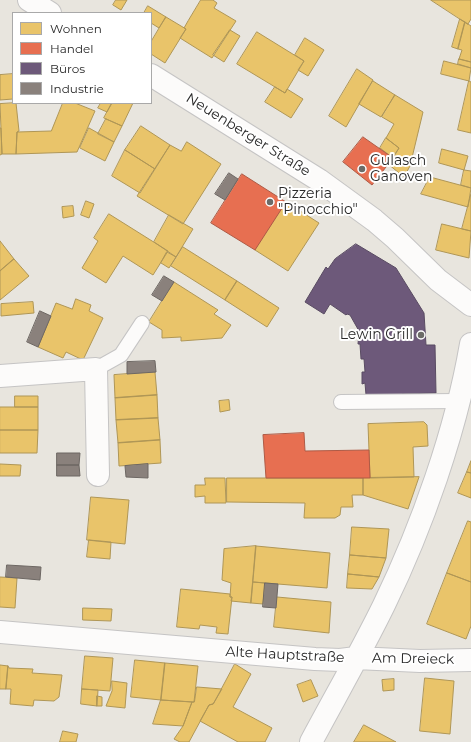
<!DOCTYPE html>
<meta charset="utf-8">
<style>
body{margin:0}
#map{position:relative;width:471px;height:742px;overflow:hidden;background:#e8e5de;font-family:Montserrat,sans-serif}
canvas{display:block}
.legend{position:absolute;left:12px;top:12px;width:140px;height:92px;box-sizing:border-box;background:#fff;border:1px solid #a9a9a9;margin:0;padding:5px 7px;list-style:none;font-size:12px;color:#292929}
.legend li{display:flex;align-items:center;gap:8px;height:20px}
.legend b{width:20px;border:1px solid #a9a9a9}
</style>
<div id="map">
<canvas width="471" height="742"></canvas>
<ul class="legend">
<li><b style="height:11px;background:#e9c46a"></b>Wohnen</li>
<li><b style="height:11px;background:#e76f51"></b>Handel</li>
<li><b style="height:11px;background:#6d597a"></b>Büros</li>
<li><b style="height:11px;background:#8a817c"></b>Industrie</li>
</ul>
</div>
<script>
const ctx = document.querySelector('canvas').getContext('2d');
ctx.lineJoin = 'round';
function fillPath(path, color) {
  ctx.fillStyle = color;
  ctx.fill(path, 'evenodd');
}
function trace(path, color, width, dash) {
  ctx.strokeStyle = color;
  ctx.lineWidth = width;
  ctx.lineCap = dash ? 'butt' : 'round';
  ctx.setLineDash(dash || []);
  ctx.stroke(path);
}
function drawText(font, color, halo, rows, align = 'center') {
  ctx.font = font + ' Montserrat,sans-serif';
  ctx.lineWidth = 4;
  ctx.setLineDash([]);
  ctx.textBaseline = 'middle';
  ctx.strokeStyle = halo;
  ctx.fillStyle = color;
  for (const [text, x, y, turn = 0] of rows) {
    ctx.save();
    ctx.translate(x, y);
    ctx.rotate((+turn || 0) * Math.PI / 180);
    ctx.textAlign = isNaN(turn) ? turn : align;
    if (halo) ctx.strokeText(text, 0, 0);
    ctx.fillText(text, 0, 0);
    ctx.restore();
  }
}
const homes = new Path2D(`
 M116,0h11l-6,10 -8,-5z
 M201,0h12l4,3 -3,5 22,13 -24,37 -32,-20 6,-9 -2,-1 4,-7z
 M431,0h40v19l-3,5z
 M148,6l18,11 -7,11 -8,-5v-10h-7z
 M166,17l20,12 -21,34 -14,-9v-12z
 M460,19l5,3 -7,27 -6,-2z
 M465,22l6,4v36l-12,-3 3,-9 -4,-1z
 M230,30l10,6 -16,26 -11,-7z
 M257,32l47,29 -19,32 -48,-29z
 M305,38l19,12 -16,26 -10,-6 6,-9 -9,-6z
 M459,59l12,3v6l-13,-4z
 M444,61l27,7 -2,13 -28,-7z
 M357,69l16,11 -27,47 -17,-11z
 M13,74v25l-13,1v-25z
 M373,81l22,14 -14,22 -22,-13z
 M469,81l2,1v51l-13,-3z
 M275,87l10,6 2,-4 16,10 -12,19 -26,-16z
 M395,95l28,17 -13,54 -6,11 -16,-13 11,-16 -13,-10 8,-14 -12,-7z
 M16,103l3,28 -2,1 -1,22h-14l-2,-50z
 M63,103h12l20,8 -18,41 -61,2 1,-22 34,-1z
 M101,103h11l-5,9 -9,-4z
 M112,103h21l-11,23 -18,-8z
 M106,119l16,7 -8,16 -16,-8z
 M141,126l29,19 -15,24 -30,-19z
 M0,128h1l1,26 -2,1z
 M89,128l25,14 -9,19 -25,-13z
 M386,138l13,10 -6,10 -13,-10z
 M187,142l34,22 -38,60 -46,-28 33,-51 11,6z
 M442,149l26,7 -4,14 -25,-7z
 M125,150l30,19 -15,24 -28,-17z
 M464,170l7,1v17l-10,-3z
 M430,177l41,11 -3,19 -47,-13z
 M471,194v37l-9,-2z
 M86,201l8,3 -5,14 -8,-3z
 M286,202l33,21 -31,48 -33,-21z
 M73,206l1,10 -11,2 -1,-11z
 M109,214l59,37 -15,24 -30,-19 -17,27 -24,-15 16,-27 -4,-3z
 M169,215l24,14 -17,28 -22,-15z
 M442,224l29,7 -2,27 -33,-8z
 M0,241l14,18 -14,12z
 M183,247l54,34 -12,19 -54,-34z
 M167,252l9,5 -7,11 -8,-5z
 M14,259l15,17 -29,24v-29z
 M237,281l42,27 -12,19 -42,-27z
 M174,282l44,28 -4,4 17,11 -9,13 -41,3v-4l-19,1v-8l-13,-8z
 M76,299l15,6 -2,6 14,7 -20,42 -17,-8 -3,6 -25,-11 18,-44 16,6z
 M33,302l1,11 -33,3v-12z
 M155,372l2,23 -42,3 -1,-23z
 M157,395l1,23 -42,2 -1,-22z
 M15,396h23v11h-23z
 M229,400l1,10 -10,2 -1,-11z
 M0,407h38v23h-38z
 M158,418l2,22 -42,3 -2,-23z
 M424,422l3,3 1,21 -15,1 1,30 -44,1 -2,-54z
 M0,430h38l-1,23h-37z
 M160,440l1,23 -42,3 -1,-23z
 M471,461v12l-4,-1z
 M0,464l21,1 -1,11h-20z
 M467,472l4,1v25l-13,-5z
 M419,477l-11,32 -45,-14v-17z
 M205,478h20l1,25h-21v-7l-10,1v-12h10z
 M227,478h136v17h-11l1,12h-12l-1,8 -5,3h-31l1,-15 -78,-1z
 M91,497l38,3 -4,44 -38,-4z
 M468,521l3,1v60l-24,-9z
 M352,527l37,2 -3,29 -36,-3z
 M89,540l22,2 -1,17 -23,-2z
 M256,546l74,7 -3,35 -74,-6z
 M256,546l-5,57 -20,-2 1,-4h-2l1,-14 -9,-3 2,-31z
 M350,555l36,3 -7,19 -31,-3z
 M447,573l24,9v44l-5,13 -39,-15z
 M348,574l31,3 -7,12 -25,-1z
 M0,577l17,1 -2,30 -15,-1z
 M253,582l12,1 -2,21 -12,-1z
 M181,589l49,5v3h2l-4,37 -12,-1 1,-6 -17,-2 -1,4 -22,-2z
 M277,597l54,5 -2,31 -55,-6z
 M83,608l29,1 -1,12 -28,-1z
 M85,656l28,2 -3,33 -28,-2z
 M135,660l30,3 -4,37 -30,-3z
 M165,663l33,3 -4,36 -33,-2z
 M235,664l16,10 -18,33 39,21 -7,14h-27l-38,-21 9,-16 4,-1z
 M0,665l8,1 -2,23h-6z
 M8,666l1,2 24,1 -1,4 30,2 -3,22 -5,4 -20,-1 -1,6 -23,-2 1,-15h-5z
 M425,678l29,3 -4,53 -30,-3z
 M394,679v11l-11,1 -1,-11z
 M311,680l7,16 -15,6 -6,-17z
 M112,681l15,2 -2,25 -19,-2 6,-15z
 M197,687l25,2 -9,15 -4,1 -20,37h-9l-6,-3 9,-13 9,-24h2z
 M82,689l16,1 -1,16 -16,-2z
 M97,696l5,1v9h-5z
 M161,700l31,2 -9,24 -30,-2z
 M364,725l32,17h-42z
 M63,731l15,3 -2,8h-16z`);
fillPath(homes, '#e9c46a');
trace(homes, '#af9656', 1);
const shops = new Path2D(`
 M363,137l30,21 -21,27 -29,-23z
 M242,174l44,28 -31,48 -44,-27z
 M304,433l1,18 64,-1 1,28h-104l-3,-43z`);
fillPath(shops, '#e76f51');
trace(shops, '#ae5a45', 1);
const offices = new Path2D(`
 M356,244l40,24 28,45 2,32h9l1,48 -34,1v2l-36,-1 -1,-12 -3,1v-12h3l-1,-13h-3l-1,-15h-2l1,-13 -9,-16 -3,-1 -1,1 -16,-11 -6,10 -19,-12 21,-35 2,2 7,-10z`);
fillPath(offices, '#6d597a');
trace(offices, '#594b62', 1);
const industry = new Path2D(`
 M229,173l9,6 -13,21 -10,-6z
 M164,276l10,6 -12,19 -10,-6z
 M40,311l11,5 -13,31 -11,-5z
 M155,361l1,11 -29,2v-12z
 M57,453h23l-1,12h-22z
 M148,464v14l-22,-1 -1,-11z
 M57,465h22l1,11h-23z
 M7,565l34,2 -1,13 -34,-3z
 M265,583l13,1 -2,24 -13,-1z`);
fillPath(industry, '#8a817c');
trace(industry, '#6d6763', 1);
const service = new Path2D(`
 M96,369l25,-14 21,-32
 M341,402l117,-1`);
const minor = new Path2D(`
 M0,376l96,-7 2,106
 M0,632l315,27 25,1 16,-2 64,3 51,-1
 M311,742c24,-45 50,-90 73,-137 38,-78 72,-174 87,-261`);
const tertiary = new Path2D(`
 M29,0l21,13
 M151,75l168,105 55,40 21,18 43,42 33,25`);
trace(service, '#c5c4c4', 16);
trace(minor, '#c5c4c4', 24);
trace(tertiary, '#c5c4c4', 24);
trace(service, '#fcfbfa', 14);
trace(minor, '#fcfbfa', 22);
trace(tertiary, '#fcfbfa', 22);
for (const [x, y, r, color] of [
 [362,169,4,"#6c6b68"],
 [270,202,4,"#6c6b68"],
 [421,335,4,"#6c6b68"]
]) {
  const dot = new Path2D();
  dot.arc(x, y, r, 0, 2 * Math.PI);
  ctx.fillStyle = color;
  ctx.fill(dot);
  trace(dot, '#fff', 1.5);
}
drawText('14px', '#292929', '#fff', [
 ["Neuenberger Straße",248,135,32],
 ["Alte Hauptstraße",285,655,3],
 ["Am Dreieck",413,659,1]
]);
drawText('14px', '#292929', '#fff', [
 ["Gulasch",370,161],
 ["Ganoven",370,177],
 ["Pizzeria",278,194],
 ["\"Pinocchio\"",278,210],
 ["Lewin Grill",413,335,"right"]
], 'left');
</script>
